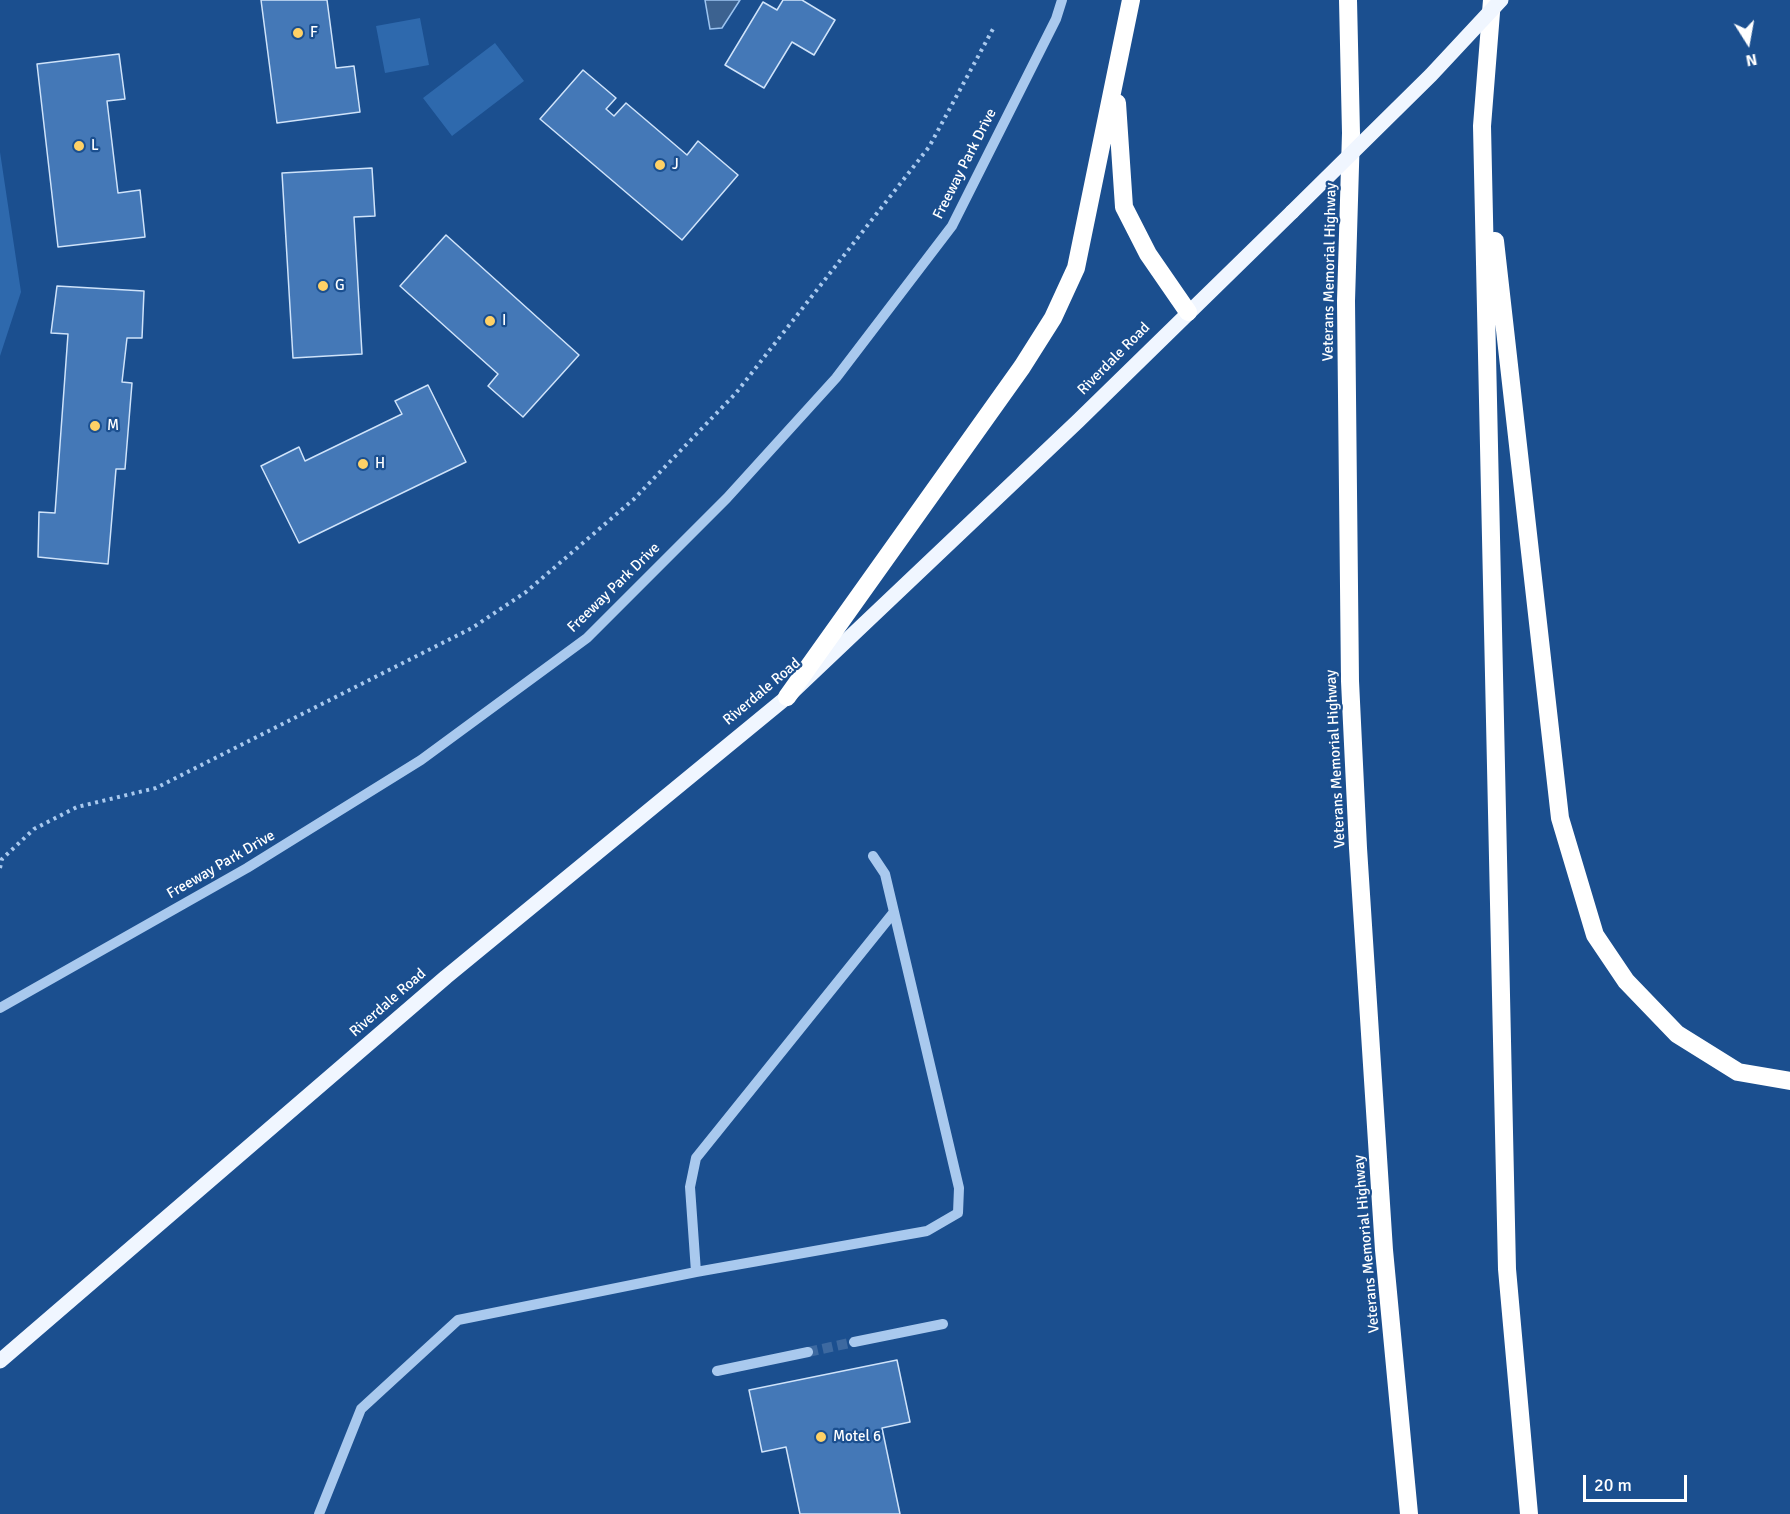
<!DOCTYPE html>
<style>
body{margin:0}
#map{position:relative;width:1790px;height:1514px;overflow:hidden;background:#1b4f8f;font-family:Signika,sans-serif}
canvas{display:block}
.north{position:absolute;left:1718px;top:12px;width:60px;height:60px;-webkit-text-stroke:4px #1b4f8f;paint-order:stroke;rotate:169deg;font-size:16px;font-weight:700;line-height:24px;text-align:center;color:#fff}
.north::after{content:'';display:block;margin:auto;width:21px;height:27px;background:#fff;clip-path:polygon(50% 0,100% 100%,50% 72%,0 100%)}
.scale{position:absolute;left:1583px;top:1475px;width:104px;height:27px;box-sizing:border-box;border:3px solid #fff;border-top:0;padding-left:8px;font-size:18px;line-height:21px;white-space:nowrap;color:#fff;-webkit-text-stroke:4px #1b4f8f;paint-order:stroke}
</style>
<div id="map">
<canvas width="1790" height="1514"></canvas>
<div class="north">N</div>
<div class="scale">20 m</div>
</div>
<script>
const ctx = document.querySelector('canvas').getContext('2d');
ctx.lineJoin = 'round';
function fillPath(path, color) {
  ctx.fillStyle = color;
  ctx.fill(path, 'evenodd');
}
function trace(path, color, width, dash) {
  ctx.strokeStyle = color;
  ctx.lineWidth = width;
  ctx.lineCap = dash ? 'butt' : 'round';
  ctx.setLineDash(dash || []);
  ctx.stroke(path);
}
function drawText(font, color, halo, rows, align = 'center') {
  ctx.font = font + ' Signika,sans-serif';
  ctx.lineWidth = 4.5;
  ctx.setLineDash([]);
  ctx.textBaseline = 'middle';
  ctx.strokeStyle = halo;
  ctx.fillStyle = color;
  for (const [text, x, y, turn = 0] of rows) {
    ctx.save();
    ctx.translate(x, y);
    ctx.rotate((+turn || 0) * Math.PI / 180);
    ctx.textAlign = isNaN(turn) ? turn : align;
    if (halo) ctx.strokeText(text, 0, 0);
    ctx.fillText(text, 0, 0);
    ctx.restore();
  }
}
fillPath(new Path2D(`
 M420,18l9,47 -44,8 -9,-47z
 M495,43l29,38 -72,55 -29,-38z
 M0,152l21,140 -21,64z`), '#2e69ad');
const water = new Path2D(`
 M705,0h35l-18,28 -12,1z`);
fillPath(water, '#3c6290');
trace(water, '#9cc4f0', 1.5);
const building = new Path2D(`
 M261,0h66l9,68 18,-2 6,46 -83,11z
 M783,0h19l33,20 -21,35 -22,-13 -28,46 -39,-23 38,-63 14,8z
 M119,54l6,45 -18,2 11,92 22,-3 5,47 -87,10 -21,-183z
 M583,70l33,28 -10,11 8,7 12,-13 61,52 11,-14 40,34 -56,65 -142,-121z
 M372,168l3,48 -21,1 8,137 -69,4 -11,-185z
 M446,235l133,120 -56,62 -35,-31 10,-12 -98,-88z
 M57,286l87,5 -2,47h-15l-5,44 10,1 -7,86h-9l-8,95 -70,-7 1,-45 16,1 13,-179 -17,-1z
 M428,385l38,77 -167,81 -38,-77 38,-19 6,14 97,-47 -7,-13z
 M897,1360l13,62 -28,6 18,86h-100l-14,-67 -24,5 -13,-62z`);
fillPath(building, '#4478b7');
trace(building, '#cfe3fa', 1.5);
trace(new Path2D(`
 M808,1352l46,-10`), '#3d69a0', 10, [10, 5]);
trace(new Path2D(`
 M0,868l2,-9 32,-30 43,-22 79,-19 316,-160 54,-36 108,-93 102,-106 193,-246 65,-120`), '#a9c9ee', 4, [3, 4.5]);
trace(new Path2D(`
 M0,1008l247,-140 174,-108 166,-122 140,-140 109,-120 116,-152 104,-207 6,-19
 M696,1272l-6,-85 6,-29 198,-246 -9,-38 -12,-18
 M854,1342l89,-18
 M717,1371l91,-19
 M319,1514l42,-105 97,-89 238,-48 231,-41 31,-18 1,-25 -65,-276`), '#a9c9ee', 10);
trace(new Path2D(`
 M0,1361l446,-384 341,-280 291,-276 214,-209`), '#f0f6ff', 15);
trace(new Path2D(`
 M1348,0l3,133 -5,168 4,380 8,167 26,402 25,264
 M1492,0l-10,126 25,1143 22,245
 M1117,103l7,104 24,47 40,58
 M1495,241l65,577 35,117 31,46 51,53 61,38 52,9
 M787,697l235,-330 31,-49 23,-50 55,-268`), '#fff', 18);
trace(new Path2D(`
 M1292,212l139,-137 70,-75`), '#f0f6ff', 15);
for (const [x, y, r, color] of [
 [298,33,6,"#ffd166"],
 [79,146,6,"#ffd166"],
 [660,165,6,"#ffd166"],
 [323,286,6,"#ffd166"],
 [490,321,6,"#ffd166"],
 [95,426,6,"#ffd166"],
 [363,464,6,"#ffd166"],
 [821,1437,6,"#ffd166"]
]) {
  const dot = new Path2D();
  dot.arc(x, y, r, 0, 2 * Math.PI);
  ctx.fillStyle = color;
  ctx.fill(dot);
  trace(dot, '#1b4f8f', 2);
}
drawText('15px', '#fff', '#1b4f8f', [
 ["F",310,33],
 ["L",91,146],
 ["J",672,165],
 ["G",335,286],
 ["I",502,321],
 ["M",107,426],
 ["H",375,464],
 ["Motel 6",833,1437]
], 'left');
drawText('15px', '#fff', '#1b4f8f', [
 ["Freeway Park Drive",965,164,-63],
 ["Veterans Memorial Highway",1330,272,-89],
 ["Riverdale Road",1114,359,-45],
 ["Freeway Park Drive",614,588,-44],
 ["Riverdale Road",762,692,-40],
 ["Veterans Memorial Highway",1336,759,-93],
 ["Freeway Park Drive",221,865,-30],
 ["Riverdale Road",388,1003,-41],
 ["Veterans Memorial Highway",1367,1244,-95]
]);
</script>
